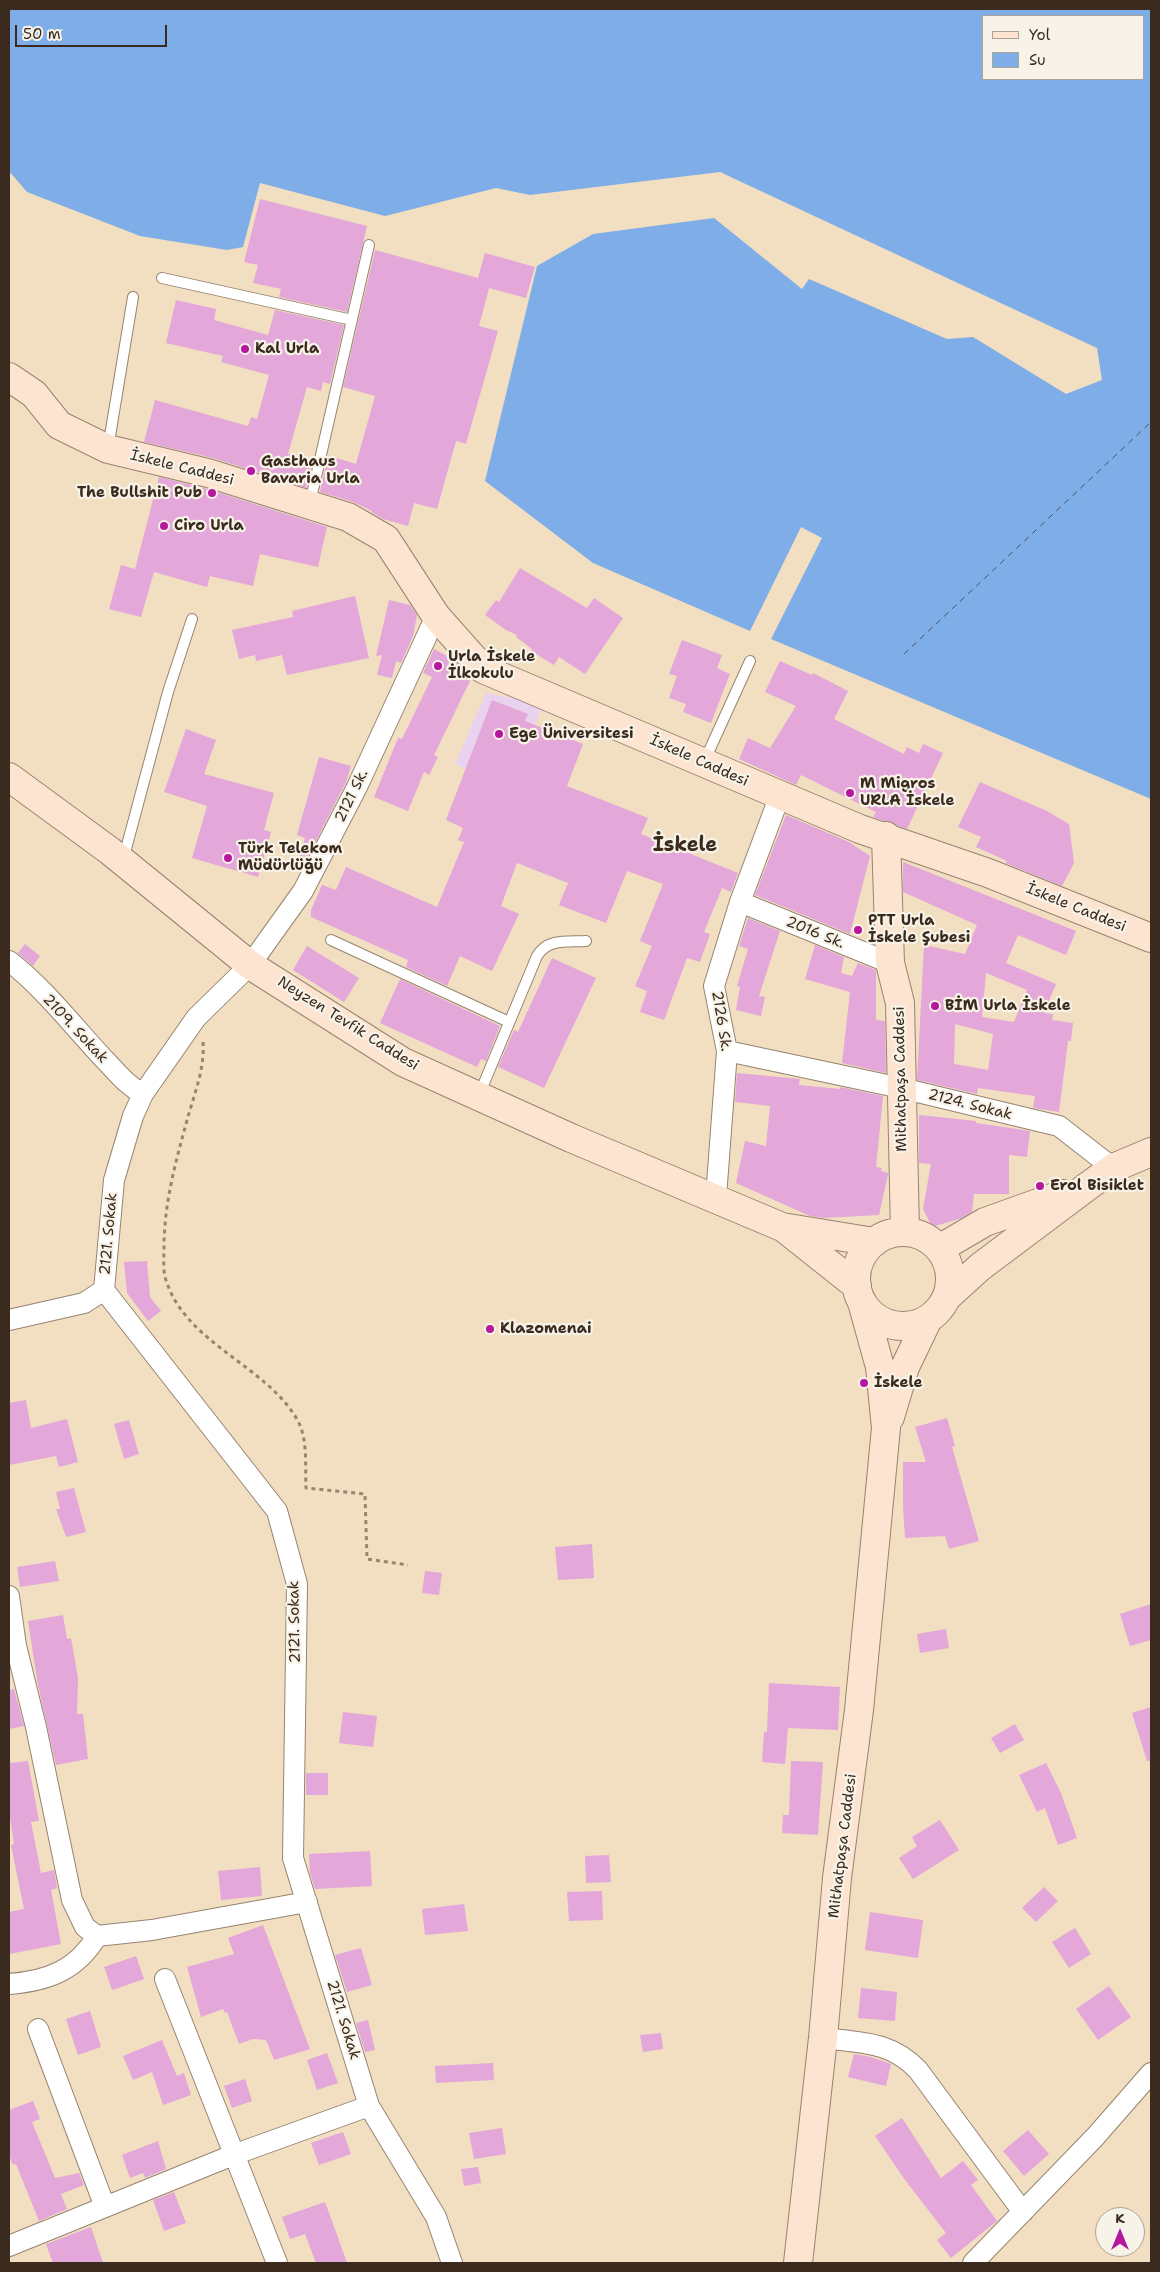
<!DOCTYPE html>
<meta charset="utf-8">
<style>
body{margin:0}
#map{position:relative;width:1160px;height:2272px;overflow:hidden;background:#f2dec1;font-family:"Shantell Sans",sans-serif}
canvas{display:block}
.frame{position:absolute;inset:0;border:10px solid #3b2a1e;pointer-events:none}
.legend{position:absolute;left:982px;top:15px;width:162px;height:65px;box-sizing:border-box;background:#f7f3e8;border:1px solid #aca397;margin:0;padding:6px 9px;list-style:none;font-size:15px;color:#3b2a1e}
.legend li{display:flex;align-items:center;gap:10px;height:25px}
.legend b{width:25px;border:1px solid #aca397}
.north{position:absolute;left:1095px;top:2207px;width:50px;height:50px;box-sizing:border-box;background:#f7f3e8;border:1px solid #aca397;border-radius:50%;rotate:0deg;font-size:14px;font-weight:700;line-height:20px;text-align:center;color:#3b2a1e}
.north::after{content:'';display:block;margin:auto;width:18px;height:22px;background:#b5179e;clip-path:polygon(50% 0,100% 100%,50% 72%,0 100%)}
.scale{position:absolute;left:15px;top:25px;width:152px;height:22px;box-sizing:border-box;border:2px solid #3b2a1e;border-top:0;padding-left:6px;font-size:15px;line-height:18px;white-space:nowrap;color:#3b2a1e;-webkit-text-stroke:4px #f7f3e8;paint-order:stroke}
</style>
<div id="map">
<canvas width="1160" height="2272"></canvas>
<div class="frame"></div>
<ul class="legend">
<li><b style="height:6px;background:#fde4d1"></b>Yol</li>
<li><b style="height:14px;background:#7eade8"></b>Su</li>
</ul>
<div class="north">K</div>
<div class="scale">50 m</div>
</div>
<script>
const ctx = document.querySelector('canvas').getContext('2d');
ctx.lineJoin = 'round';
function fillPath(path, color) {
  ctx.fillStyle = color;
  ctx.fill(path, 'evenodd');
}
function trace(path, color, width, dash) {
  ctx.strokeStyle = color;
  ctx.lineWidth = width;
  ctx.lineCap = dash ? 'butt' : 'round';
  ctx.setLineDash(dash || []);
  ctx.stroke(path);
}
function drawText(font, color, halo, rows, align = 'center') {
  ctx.font = font + ' "Shantell Sans",sans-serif';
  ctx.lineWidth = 4.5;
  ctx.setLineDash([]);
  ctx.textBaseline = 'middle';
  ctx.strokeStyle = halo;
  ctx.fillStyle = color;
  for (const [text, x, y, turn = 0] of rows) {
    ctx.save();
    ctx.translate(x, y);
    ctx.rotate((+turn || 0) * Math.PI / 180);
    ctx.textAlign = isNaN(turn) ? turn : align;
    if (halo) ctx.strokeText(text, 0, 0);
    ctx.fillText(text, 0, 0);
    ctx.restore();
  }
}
fillPath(new Path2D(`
 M486,693l58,11 -39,83 -50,-23z`), '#e8d2ee');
fillPath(new Path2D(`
 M9,9h1142v790l-380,-160 51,-101 -21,-11 -51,104 -157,-68 -108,-82 52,-215 56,-32 121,-16 88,71 7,-10 138,60 26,-2 93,57 36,-14 -5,-32 -377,-176 -190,23 -34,-7 -111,28 -125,-33 -17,64 -16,3 -87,-14 -113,-44 -18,-21zM984,16h160v63h-160z`), '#7eade8');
trace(new Path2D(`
 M904,654l247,-232`), '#4f515b', 1, [6, 5]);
fillPath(new Path2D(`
 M260,199l107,27 -20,86 -68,-15 2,-8 -28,-6 5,-18 -14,-3z
 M375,250l103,28 7,-25 50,14 -9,31 -37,-10 -10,38 19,5 -32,113 -10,-3 -19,68 -23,-6 -6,23 -25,-7 -12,-7 1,-1 -19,-9 -33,-10 6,-27 5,1 2,-9 23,7 19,-68 -32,-9z
 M176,300l40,9 -2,11 54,15 7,-25 69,15 -14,59 -7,-2 -2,9 -14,-4 -19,67 25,7 -7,27 -93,-30 -69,-16 11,-42 93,26 3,-9 6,2 12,-44 -48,-13 2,-6 -57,-13z
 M159,477l45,11 123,39 -9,40 -58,-13 -7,32 -43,-10 -3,11 -53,-15 -13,45 -32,-8 12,-44 14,4z
 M520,568l67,40 7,-10 29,20 -38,56 -26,-17 -5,8 -23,-14 1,-2 -16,-12 1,-2 -11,-5 -21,-15 11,-15 3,2z
 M355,596l14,62 -82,17 -5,-20 -26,6 -1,-6 -16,4 -7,-29 61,-13 -1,-6z
 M389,600l21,5 7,10 -4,21 -12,27 -5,-2 -4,17 -15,-3 5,-20 -6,1z
 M682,640l40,15 -5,13 13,6 -19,49 -28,-11 3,-8 -17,-6 8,-22 -8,-2z
 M434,649l21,11 16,19 -37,76 4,2 -9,18 -5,-3 -16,39 -34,-14 24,-59 4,1 30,-62 -9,-4z
 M780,661l32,14 1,-2 35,18 -14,28 70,35 3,-7 12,6 4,-9 20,9 -36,76 -34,-12 3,-5 -75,-37 -5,10 -57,-26 9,-21 22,10 26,-42 -31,-14z
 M492,700l36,14 -3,7 58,23 -16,42 81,32 -7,16 97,39 -7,19 -9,-4 -18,44 6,2 -10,28 -13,-4 -23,62 -24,-8 7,-21 -12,-5 17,-40 -12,-5 23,-57 -36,-13 -21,52 -47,-18 9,-22 -51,-20 -16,43 18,8 -27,57 -32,-15 -13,30 -41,-19 2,-7 -97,-43v-7l11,-25 14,5 10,-23 91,40 27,-65 -6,-2 5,-12 -17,-8z
 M186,729l30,11 -12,34 70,19 -10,37 7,2 -13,45 -66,-19 15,-52 -43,-14z
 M319,757l32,9 -5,16 -43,84 -6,-1 8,-27 -8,-3z
 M980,782l67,29 22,13 5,39 -12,23 -57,-23 2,-2 -31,-14 5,-10 -23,-10z
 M786,815l63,27 21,14 -20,78 -95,-39z
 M903,862l173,69 -10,24 -48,-20 -12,28 50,21 -12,29 9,1 -1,6 21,3 -2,18h-3l-9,71 -26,-4 2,-12 -57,-8 -1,6 -60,-14 7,-135 41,9 12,-29 -74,-33zM986,973l41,17 -13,32 -32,-5zM955,1024l38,10 -5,36 -34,-6z
 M748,918l32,13 -21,65 6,1 -4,19 -25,-6 4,-23 -3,-1 11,-37 -9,-3z
 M25,944l15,12 -7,10 -15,-13z
 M815,945l29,12 -3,16 11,3 6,-13 18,7v50l9,1 1,52 -44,-10 8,-71 -45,-13z
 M307,946l52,32 -15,24 -51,-32z
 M552,958l44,20 -52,110 -46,-21 16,-37 4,2z
 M400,979l100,47 -14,35 -5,-2 -4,8 -97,-44z
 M737,1073l63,6 -1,6 41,4v-2l43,9 -7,71 6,1 -1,3 7,2v2l-9,40 -55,3 -14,-2 -74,-33 9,-42 21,5 4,-40 -35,-4z
 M919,1115l57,6v2l54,8 -3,26 -18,-2v39h-35l-2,18 -10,6 -30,9 -9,-18 8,-45 -12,-1z
 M147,1261l3,36 11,14 -13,10 -21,-28 -3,-31z
 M26,1400l5,28 36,-9 11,43 -19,5 -3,-11 -47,9v-62z
 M947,1418l8,28 -3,1 27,94 -30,8 -4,-13 -40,2 -2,-31v-45h23l-11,-35z
 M129,1420l10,34 -15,5 -10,-35z
 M74,1488l12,44 -20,5 -10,-28h4l-4,-17z
 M592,1544l2,34 -36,2 -3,-33z
 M55,1561l4,20 -39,6 -3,-20z
 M425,1571l17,2 -3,22 -17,-2z
 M1151,1604v36l-21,6 -10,-32z
 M63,1615l4,24 4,-1 7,40 -1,36h6l5,45 -32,6 -18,-80 -10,-64z
 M946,1629l3,19 -29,5 -3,-19z
 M769,1683l71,4 -2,43 -50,-2 -3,36 -23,-2 2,-30h3z
 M14,1689l10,37 -15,3v-39z
 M1151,1707v54h-4l-15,-48z
 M343,1712l34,4 -4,31 -34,-4z
 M1015,1724l9,16 -24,13 -9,-15z
 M28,1761l11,60 -8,1 10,51 13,-3 3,18 -6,2 10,54 -52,10v-42l15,-3 -13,-64 3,-1 -5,-33v-48z
 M791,1761l32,1 -5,73 -36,-2 1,-18h6z
 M1046,1763l15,30 16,45 -19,7 -13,-37 -8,4 -18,-37z
 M306,1773h22v22h-22z
 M940,1820l19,30 -46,29 -14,-21 18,-12 -5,-9z
 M370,1851l2,35 -57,3 -5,-16 -1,-19z
 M609,1855l2,27 -25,1 -1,-27z
 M260,1867l2,29 -41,4 -3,-29z
 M1044,1887l14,14 -22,21 -14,-14z
 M602,1891l1,29 -34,1 -2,-29z
 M464,1904l4,27 -43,4 -3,-26z
 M870,1912l53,8 -5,38 -53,-8z
 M263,1925l47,124 -36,11 -8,-20 -13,-1 -14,5 -12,-32 -2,1 -2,-4 -22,8 -14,-50 47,-13 -6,-16z
 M1075,1928l16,26 -22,14 -17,-26z
 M361,1948l11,37 -25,7 -12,-37z
 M136,1956l8,23 -32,11 -8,-23z
 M1109,1986l22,31 -33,23 -22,-31z
 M861,1988l36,4 -2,29 -37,-3z
 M90,2011l11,36 -23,8 -12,-36z
 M368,2020l7,30 -10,2 -9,-29z
 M661,2033l2,16 -20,3 -3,-17z
 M162,2040l15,36 7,-3 7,22 -28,10 -11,-33 -19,8 -10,-24z
 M327,2053l11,30 -21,7 -10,-30z
 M854,2054l17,3 20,7 -5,22 -38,-9z
 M493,2063l1,17 -58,3 -1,-17z
 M245,2079l7,22 -20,7 -8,-22z
 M33,2101l7,18 -8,3 23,56 24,-5 5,12 -23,9 6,15 -28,12 -23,-57 -3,1 -4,-10v-45z
 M902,2118l39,60 22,-17 15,19 -7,5 26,36 -46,37 -14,-18 9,-7 -41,-53 -30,-44z
 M502,2128l4,26 -32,5 -5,-26z
 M1028,2130l21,24 -25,22 -21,-25z
 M343,2132l8,22 -32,11 -8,-22z
 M158,2141l8,28 -21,9 -2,-5 -13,5 -8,-23z
 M478,2167l3,16 -17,3 -3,-17z
 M174,2192l12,31 -22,8 -11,-31z
 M325,2202l11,30 11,31h-31l-11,-29 -15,5 -8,-22z
 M91,2227l12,36h-50l-7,-19z`), '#e3a7d9');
const lane = new Path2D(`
 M162,278l190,42
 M108,448l25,-151
 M310,503l59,-258
 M704,762l46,-101
 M123,860l45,-168 24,-73
 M331,940l178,82
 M479,1095l58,-139c11,-18 30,-14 49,-15`);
const street = new Path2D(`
 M436,616l-79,171 -54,104 -53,74 -54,53 -53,76 -10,22 -19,64 -10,110 173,221 20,73 -4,274 76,248 67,111 16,46
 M740,902l150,61
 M9,961c34,26 65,66 94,97 13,13 23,27 40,36
 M727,1051l174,37 158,38 54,42
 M716,1197l11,-146 -13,-65 26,-84 40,-107
 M9,1320l75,-17 20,-13
 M9,1596l7,50 20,81 36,173 13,27 12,9 55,-6 155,-28
 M165,1979l112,284
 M9,1984c39,-3 68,-14 88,-48
 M38,2029l67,178
 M823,2038c38,5 67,3 95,32l105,142
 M9,2246l224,-91 136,-49
 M973,2263l122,-126 56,-64`);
const secondary = new Path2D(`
 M9,377l25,17 25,31 49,24 100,24 140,44 38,22 50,77 47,53 377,160 128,44 163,65
 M9,777l101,74 140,114 153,97 168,76 211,89 92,15
 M886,836l4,127 10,40 5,229
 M784,1228l73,58
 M856 1279a47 47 0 1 1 94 0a47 47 0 1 1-94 0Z
 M939,1249l46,-27 78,-28
 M946,1298l34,-31 108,-81 25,-18 38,-16
 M890,1417l15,-50 23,-48
 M798,2263l25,-225 14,-160 22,-168 27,-282 -6,-61 -18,-65`);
trace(lane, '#968470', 12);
trace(street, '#968470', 22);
trace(secondary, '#968470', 30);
trace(new Path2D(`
 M203,1042c2,28 -10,55 -17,82 -11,40 -22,81 -22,123 0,10 -1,21 1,30 19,67 101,87 133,144 10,19 7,46 8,67l59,6 2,65 41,6`), '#968470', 3, [4, 4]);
trace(lane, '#fff', 10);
trace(street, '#fff', 20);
trace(secondary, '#fde4d1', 28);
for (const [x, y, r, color] of [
 [245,349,5,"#b5179e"],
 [251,471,5,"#b5179e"],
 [212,493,5,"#b5179e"],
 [164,526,5,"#b5179e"],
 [438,666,5,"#b5179e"],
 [499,734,5,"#b5179e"],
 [850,793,5,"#b5179e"],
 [228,858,5,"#b5179e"],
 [858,930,5,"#b5179e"],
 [935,1006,5,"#b5179e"],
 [1040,1186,5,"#b5179e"],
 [490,1329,5,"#b5179e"],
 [864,1383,5,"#b5179e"]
]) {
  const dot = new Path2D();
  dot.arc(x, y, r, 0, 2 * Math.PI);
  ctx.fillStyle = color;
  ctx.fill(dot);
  trace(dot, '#f7f3e8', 2);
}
drawText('bold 15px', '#3b2a1e', '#f7f3e8', [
 ["Kal Urla",255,349],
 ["Gasthaus",261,462],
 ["Bavaria Urla",261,479],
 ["The Bullshit Pub",202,493,"right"],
 ["Ciro Urla",174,526],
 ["Urla İskele",448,657],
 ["İlkokulu",448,674],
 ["Ege Üniversitesi",509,734],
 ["M Migros",860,784],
 ["URLA İskele",860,801],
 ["Türk Telekom",238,849],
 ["Müdürlüğü",238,866],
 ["PTT Urla",868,921],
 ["İskele Şubesi",868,938],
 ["BİM Urla İskele",945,1006],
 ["Erol Bisiklet",1050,1186],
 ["Klazomenai",500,1329],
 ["İskele",874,1383]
], 'left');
drawText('15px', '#3b2a1e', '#f7f3e8', [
 ["İskele Caddesi",182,468,14],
 ["İskele Caddesi",699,761,24],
 ["2121 Sk.",352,796,-64],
 ["İskele Caddesi",1076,908,22],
 ["2016 Sk.",815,933,22],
 ["2126 Sk.",721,1021,81],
 ["Neyzen Tevfik Caddesi",348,1024,32],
 ["2109. Sokak",75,1029,47],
 ["Mithatpaşa Caddesi",901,1079,-91],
 ["2124. Sokak",970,1105,14],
 ["2121. Sokak",109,1234,-85],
 ["2121. Sokak",295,1622,-91],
 ["Mithatpaşa Caddesi",843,1846,-83],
 ["2121. Sokak",343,2020,73]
]);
drawText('bold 20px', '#3b2a1e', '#f7f3e8', [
 ["İskele",685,846]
]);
</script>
